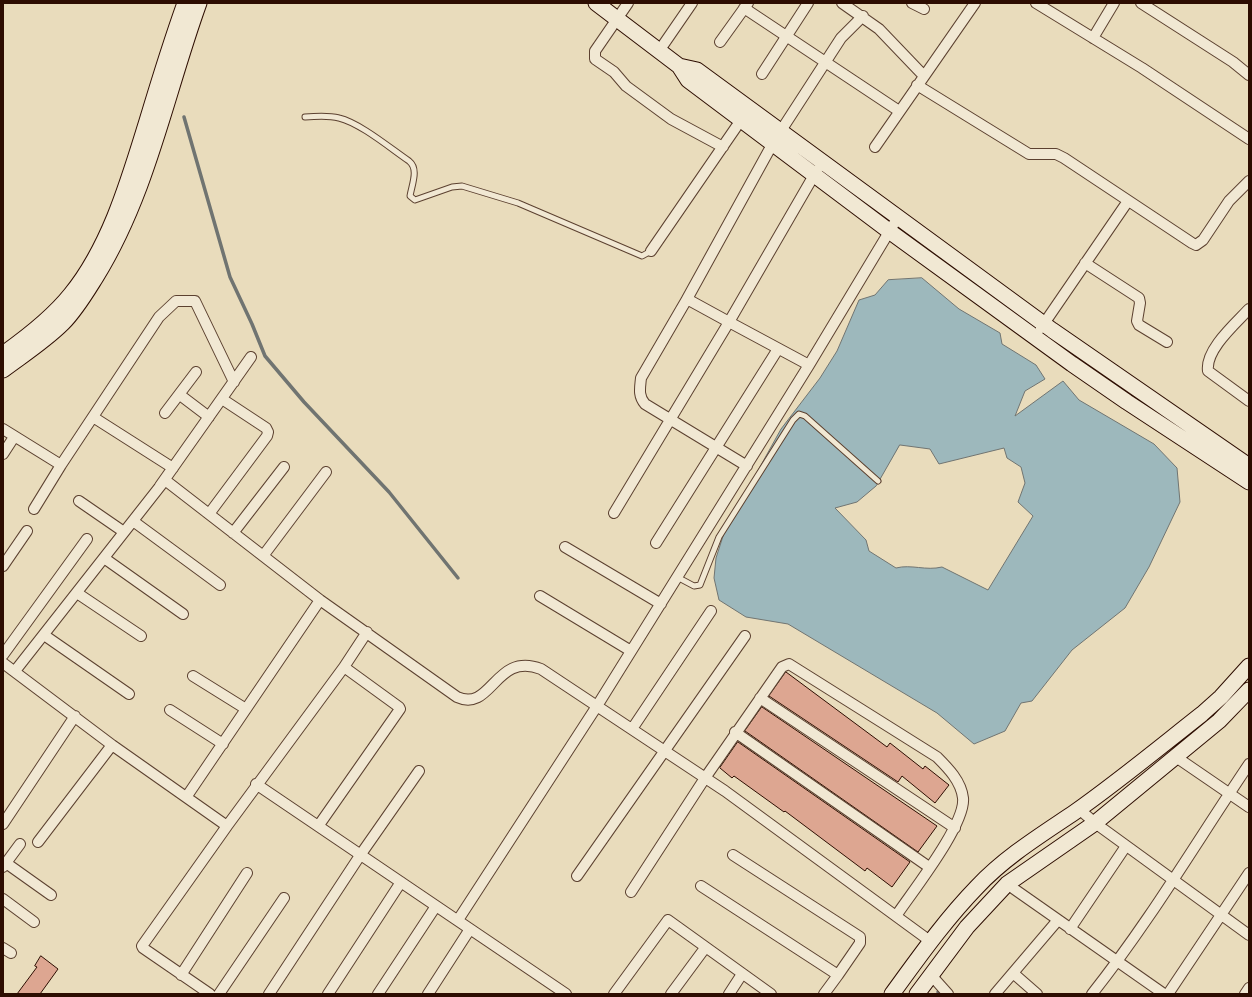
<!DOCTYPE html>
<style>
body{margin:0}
#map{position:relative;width:1252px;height:997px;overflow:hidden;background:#e9dcbc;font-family:Cardo,serif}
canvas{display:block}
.frame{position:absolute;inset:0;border:4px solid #2d0d01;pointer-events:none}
</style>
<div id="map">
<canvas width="1252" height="997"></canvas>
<div class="frame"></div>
</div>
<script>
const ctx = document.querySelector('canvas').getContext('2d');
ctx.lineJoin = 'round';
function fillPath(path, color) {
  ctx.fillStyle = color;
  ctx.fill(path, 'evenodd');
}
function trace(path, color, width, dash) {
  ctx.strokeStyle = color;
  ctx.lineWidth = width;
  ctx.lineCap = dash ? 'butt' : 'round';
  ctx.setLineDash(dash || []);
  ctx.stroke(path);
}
const water = new Path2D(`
 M922,278l37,31 41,24 2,11 34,21 9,14 -20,12 -10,25 48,-35 16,19 75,44 23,24 3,34 -31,65 -24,41 -53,42 -40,51 -11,2 -16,28 -31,13 -37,-31 -149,-89 -42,-7 -27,-17 -5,-22 2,-20 9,-28 56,-101 39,-51 17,-27 22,-51 16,-5 13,-15zM900,445l30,4 9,15 65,-16 3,10 14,9 4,16 -7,19 15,14 -45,74 -46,-23c-16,4 -31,-3 -46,1l-27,-17 -3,-11 -31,-32 22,-6 19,-16z`);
fillPath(water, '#9db8bc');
trace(water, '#707471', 1);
trace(new Path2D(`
 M184,117l46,160 22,47 13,32 39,46 85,90 69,86
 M938,992l3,2`), '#707471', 3.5);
const building = new Path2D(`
 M786,672l101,75 3,-4 33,26 2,-3 24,19 -14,18 -33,-27 -4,6 -129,-86z
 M762,707l175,119 -19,26 -173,-121z
 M738,742l172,120 -18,25 -25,-19 -2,3 -80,-60 -1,1 -50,-36 -2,2 -12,-10z
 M41,956l17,13 -18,25h-23l20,-27 -2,-1z`);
fillPath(building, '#dda691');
trace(building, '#2d0d01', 1);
const lane = new Path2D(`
 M305,117c11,-1 23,-2 34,1 21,5 51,30 70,43 10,8 3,23 1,35l5,4 37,-13 10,-1 56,17 124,53 9,-5
 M677,577l17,9 6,-1 19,-48 74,-117 6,-6 6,2 73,65`);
const street = new Path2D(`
 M628,3l-33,48v8l19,13 12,14 45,33 52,28
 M842,3l37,26 45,47
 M912,3l12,6
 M1036,3l106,65 107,71
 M1141,3l92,59 16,13
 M744,8l155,103
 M1093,38l21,-35
 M720,42l28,-39
 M659,51l33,-48
 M762,74l46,-71
 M917,85l112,69h27l8,4 128,85 4,2 7,-5 26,-39 20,-20
 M875,147l100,-144
 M817,170l-88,152 -42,-23 86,-156 68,-105 22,-22
 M651,251l90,-131
 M1085,263l54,35 1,5 -3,18 2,4 28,17
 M687,299l-46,79c-1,10 -3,18 4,26l102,62
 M1249,309c-14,15 -44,41 -41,62l41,30
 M1041,328l87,-127
 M180,395l29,22
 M165,413l31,-41
 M93,417l80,51
 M3,429l58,36 98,-148 17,-16h19l39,81
 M3,454l11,-17
 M160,486l91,-129
 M79,501l45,31
 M34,509l27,-44
 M614,513l115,-191 80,43
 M209,514l58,-78 1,-4 -2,-4 -44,-29
 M133,521l87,64
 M233,533l51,-66
 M656,543l122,-194
 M565,547l96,57
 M263,556l63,-84
 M104,558l79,56
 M3,566l24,-35
 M77,593l64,43
 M540,596l91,55
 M44,635l85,59
 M3,655l84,-116
 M3,663l109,82 115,81 -85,120 1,2 67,46
 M15,671l150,-191 155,120 137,97c35,16 38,-46 84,-28l184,122 205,150
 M193,676l53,33
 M760,698l195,130
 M170,710l53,34
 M632,729l79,-118
 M735,732l194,135
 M1176,757l73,50
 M256,784l310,210
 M187,796l133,-196
 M1079,809l16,14 154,112
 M3,824l72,-108
 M319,825l81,-116 -1,-2 -55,-40
 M227,826l117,-159 23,-35
 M38,842l74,-97
 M733,855l127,82v6l-22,32
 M6,863l45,32
 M3,867l17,-23
 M577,876l168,-240
 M1007,884l157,110
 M701,886l137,89 -14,19
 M631,892l74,-114 77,-111 7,-3 148,93c11,11 24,24 26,41 3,26 -51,94 -67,118
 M3,899l31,23
 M458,920l139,-214 212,-341 89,-148
 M1070,929l56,-83
 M3,948l8,5
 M1013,973l24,21
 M181,975l66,-102
 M931,975l17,19
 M219,994l65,-96
 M269,994l92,-140 58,-83
 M328,994l73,-112
 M378,994l58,-88
 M428,994l42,-65
 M614,994l54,-74 103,74
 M671,994l34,-46
 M729,994l13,-20
 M995,994l63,-74
 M1092,994c58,-73 105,-153 157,-230
 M1168,994l81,-121
 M1245,994l4,-6`);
const secondary = new Path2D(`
 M596,3l83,63 9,14 201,151 183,133 55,38 122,80
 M679,66l18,4 355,260 197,136
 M3,354c24,-17 49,-36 68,-60 39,-48 58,-115 76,-173 12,-40 24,-79 38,-118
 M3,370c20,-15 42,-29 60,-47 13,-13 23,-30 33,-46 52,-84 70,-183 103,-274
 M892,994c27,-37 53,-74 85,-107 28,-30 64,-52 98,-75 44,-31 85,-65 127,-98l19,-17 28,-31
 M917,994l50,-67 40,-43 88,-61 124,-102 30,-31`);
trace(lane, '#5c4130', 7);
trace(street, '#5c4130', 12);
trace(secondary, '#2d0d01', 17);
trace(lane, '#f1e8d3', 5);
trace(street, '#f1e8d3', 10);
trace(secondary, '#f1e8d3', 15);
</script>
